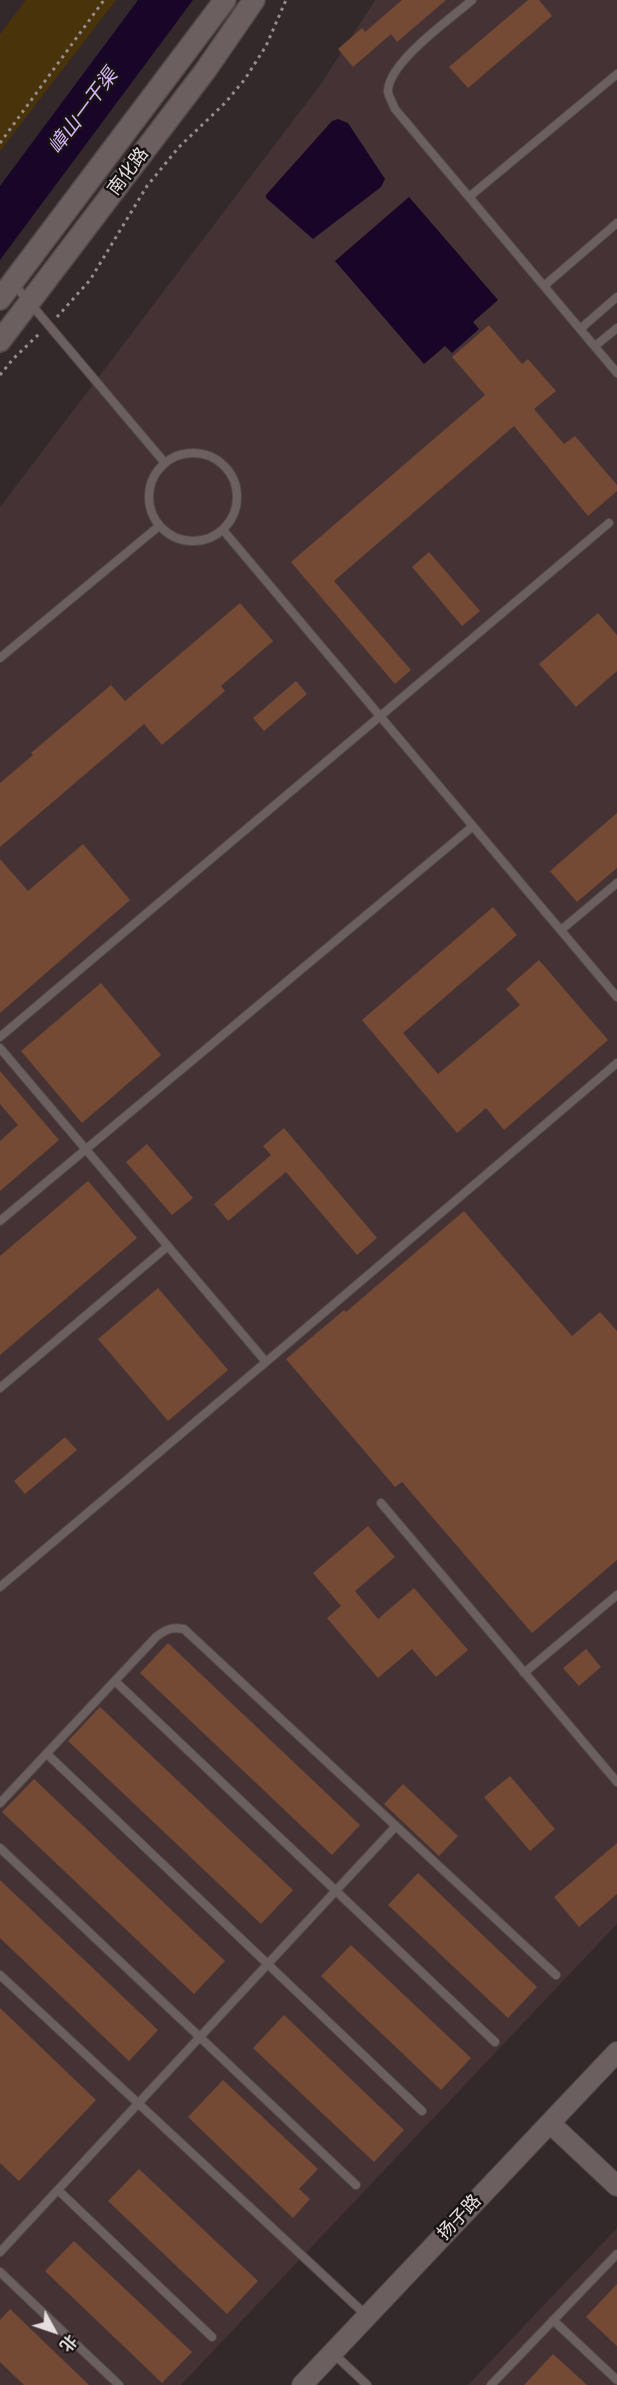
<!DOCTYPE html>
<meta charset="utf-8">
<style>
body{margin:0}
#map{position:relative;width:617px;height:2385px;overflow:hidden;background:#34292a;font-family:Roboto,"Noto Sans SC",sans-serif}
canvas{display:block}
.north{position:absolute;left:24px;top:2301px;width:60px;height:60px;-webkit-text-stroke:4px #181313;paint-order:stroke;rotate:130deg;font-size:16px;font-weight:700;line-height:24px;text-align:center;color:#e5dede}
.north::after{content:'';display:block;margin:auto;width:21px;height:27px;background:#e5dede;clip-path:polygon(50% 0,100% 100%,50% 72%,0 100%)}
</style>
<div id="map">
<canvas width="617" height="2385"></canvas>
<div class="north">北</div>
</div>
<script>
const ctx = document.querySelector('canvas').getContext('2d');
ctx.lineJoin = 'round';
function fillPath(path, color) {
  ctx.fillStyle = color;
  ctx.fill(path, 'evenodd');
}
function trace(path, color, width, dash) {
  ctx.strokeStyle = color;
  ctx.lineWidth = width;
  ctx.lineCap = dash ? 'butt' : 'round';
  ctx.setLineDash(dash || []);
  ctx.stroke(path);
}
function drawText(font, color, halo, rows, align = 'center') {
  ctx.font = font + ' Roboto,"Noto Sans SC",sans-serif';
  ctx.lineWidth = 5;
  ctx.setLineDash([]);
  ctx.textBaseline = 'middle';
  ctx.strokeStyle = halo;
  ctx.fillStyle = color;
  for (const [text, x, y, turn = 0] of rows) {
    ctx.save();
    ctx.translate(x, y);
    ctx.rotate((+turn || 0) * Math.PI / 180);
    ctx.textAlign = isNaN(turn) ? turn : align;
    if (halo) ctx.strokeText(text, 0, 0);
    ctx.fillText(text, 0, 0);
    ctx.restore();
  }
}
fillPath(new Path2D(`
 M375,0h242v1924l-436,461h-181v-1878l323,-426z
 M617,2228v157h-149z`), '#443234');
fillPath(new Path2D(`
 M26,0h90l-116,151v-117z`), '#48330a');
fillPath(new Path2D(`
 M138,0h55l-193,260v-74z
 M338,119l10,4 37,56 -4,8 -68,52 -47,-41v-3l66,-74z
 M409,197l89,103 -25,22 6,7 -27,24 -7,-7 -21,18 -89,-103z`), '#190527');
fillPath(new Path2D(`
 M402,0h44l-49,42 -6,-8 -38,33 -15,-18 24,-21 3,4z
 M528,0h11l13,16 -84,72 -19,-21z
 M489,325l33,39 6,-5 28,32 -22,18 30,35 11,-8 42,49v6l-29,25 -74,-90 -180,155 77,89 -16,14 -104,-122 194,-167 -33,-38z
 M429,552l51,59 -18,15 -50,-59z
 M240,603l33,38 -52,45 4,5 -63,54 -18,-21 -144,123v-64l33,-28 -2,-2 80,-68 14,16z
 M598,613l19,22v36l-41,36 -37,-43z
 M296,681l11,13 -43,37 -11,-13z
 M617,813v55l-40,34 -27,-31z
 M83,844l47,56 -130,113v-154l28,32z
 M493,907l24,28 -114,98 35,41 82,-69 -14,-16 33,-29 69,80 -104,90 -18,-22 -29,25 -95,-113z
 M101,983l60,72 -79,68 -61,-72z
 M0,1071l59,69 -59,51v-50l18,-16 -18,-21z
 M284,1128l93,110 -20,17 -71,-83 -58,49 -14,-17 57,-49 -8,-9z
 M147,1144l46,54 -21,17 -46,-53z
 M88,1181l49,57 -137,117v-99z
 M464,1211l108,125 28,-24 17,19v229l-85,73 -130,-151 -7,5 -109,-128 58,-49 2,2z
 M158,1288l70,82 -60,51 -70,-82z
 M65,1437l12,13 -52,44 -11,-13z
 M368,1526l27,31 -40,34 23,28 36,-31 54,62 -32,27 -24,-28 -34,29 -51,-60 14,-12 -28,-33z
 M168,1643l192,182 -28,30 -192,-182z
 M586,1649l15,18 -22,19 -16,-18z
 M100,1707l193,183 -32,34 -193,-183z
 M510,1776l45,53 -25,22 -46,-54z
 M34,1779l191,182 -31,33 -192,-182z
 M403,1784l55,52 -19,20 -55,-52z
 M617,1843v51l-38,33 -25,-30z
 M418,1873l119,114 -29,31 -120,-113z
 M0,1880l158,150 -29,31 -129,-123z
 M351,1945l120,113 -30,32 -120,-114z
 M0,2008l96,92 -77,81 -19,-18z
 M284,2015l120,115 -30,32 -121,-114z
 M223,2080l95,89 -19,20 11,10 -17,19 -105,-101z
 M139,2169l119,112 -31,33 -119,-113z
 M74,2241l118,111 -30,31 -117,-112z
 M617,2284v62l-31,-29z
 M10,2309l79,76h-65l-24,-23v-42z
 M553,2354l34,31h-63z`), '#754a34');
const service = new Path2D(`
 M472,0c-20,18 -85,63 -84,92 1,5 5,12 7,17l222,264
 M469,197l148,-123
 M13,283l152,180
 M544,286l73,-63
 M580,329l37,-32
 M595,346l22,-18
 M149 497a44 44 0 1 1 88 0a44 44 0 1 1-88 0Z
 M223,530l394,467
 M0,658l159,-132
 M561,930l56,-47
 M0,1037l609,-514
 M0,1048l266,314 -266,225
 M0,1221l473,-395
 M266,1362l351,-299
 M0,1388l168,-142
 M381,1503l236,279
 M524,1673l93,-78
 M115,1681l380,361
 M47,1754l375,357
 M0,1803l156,-166c10,-8 16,-10 28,-8l372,346
 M0,1848l356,337
 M0,1975l366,340
 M58,2190l154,147
 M0,2252l396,-426
 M0,2272l119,113
 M553,2320l64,60
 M334,2354l33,31
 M491,2385l126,-131`);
const tertiary = new Path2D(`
 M550,2123l67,63
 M302,2385l315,-333`);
const secondary = new Path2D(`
 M0,299l225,-299
 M0,341l205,-270 49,-71`);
trace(service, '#504747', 10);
trace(tertiary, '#504747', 22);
trace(secondary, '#504747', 24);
trace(new Path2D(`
 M0,143l104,-143
 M57,317l33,-37 57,-94 32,-39 46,-44 20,-24 21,-33 20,-46
 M0,375l13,-16 26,-25`), '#958c8c', 3, [3, 4.5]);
trace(service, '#6c5f60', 8);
trace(tertiary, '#6c5f60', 20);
trace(secondary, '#6c5f60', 21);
drawText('18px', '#e5dede', '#181313', [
 ["南化路",129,172,-53],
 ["扬子路",460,2218,-47]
]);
drawText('italic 20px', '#d6b4f6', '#181313', [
 ["嶂山一干渠",84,112,-53]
]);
</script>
